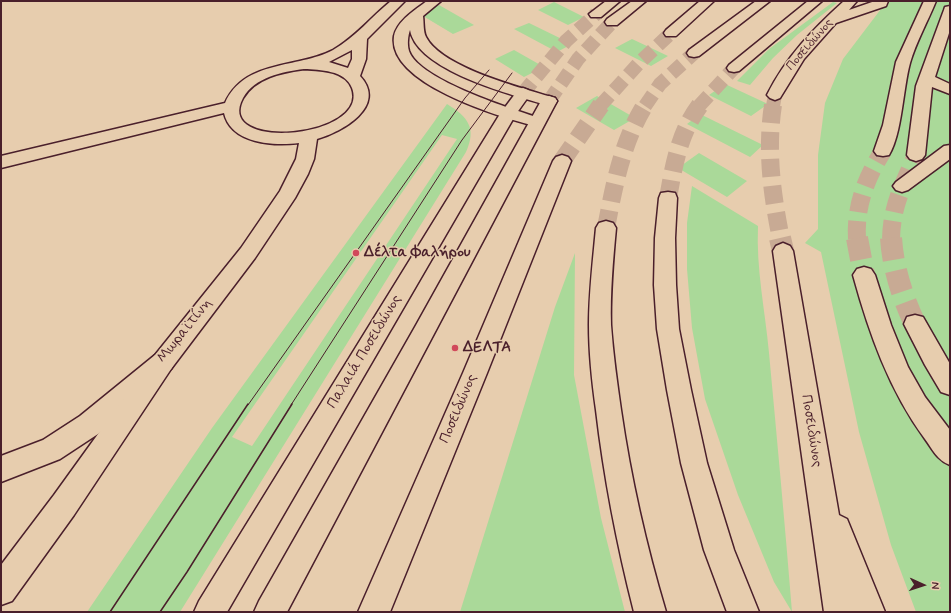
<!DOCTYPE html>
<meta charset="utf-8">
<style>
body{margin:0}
#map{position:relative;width:951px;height:613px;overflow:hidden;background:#e7cdae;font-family:Mynerve,sans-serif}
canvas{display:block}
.frame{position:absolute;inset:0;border:2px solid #4a1f2b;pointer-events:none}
.north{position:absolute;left:903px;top:565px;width:40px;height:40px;-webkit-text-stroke:3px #e7cdae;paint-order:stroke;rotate:93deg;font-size:11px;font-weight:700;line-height:16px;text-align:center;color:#4a1f2b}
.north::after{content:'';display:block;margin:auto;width:14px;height:18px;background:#4a1f2b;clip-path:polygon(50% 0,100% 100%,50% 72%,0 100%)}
</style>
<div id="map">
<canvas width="951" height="613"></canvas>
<div class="frame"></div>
<div class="north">N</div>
</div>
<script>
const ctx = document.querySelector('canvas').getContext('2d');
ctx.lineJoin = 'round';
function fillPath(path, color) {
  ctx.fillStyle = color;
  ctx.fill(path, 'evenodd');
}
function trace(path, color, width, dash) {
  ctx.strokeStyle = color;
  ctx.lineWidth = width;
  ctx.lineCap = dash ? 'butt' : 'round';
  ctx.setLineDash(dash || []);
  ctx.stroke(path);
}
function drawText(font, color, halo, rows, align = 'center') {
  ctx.font = font + ' Mynerve,sans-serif';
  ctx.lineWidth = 3;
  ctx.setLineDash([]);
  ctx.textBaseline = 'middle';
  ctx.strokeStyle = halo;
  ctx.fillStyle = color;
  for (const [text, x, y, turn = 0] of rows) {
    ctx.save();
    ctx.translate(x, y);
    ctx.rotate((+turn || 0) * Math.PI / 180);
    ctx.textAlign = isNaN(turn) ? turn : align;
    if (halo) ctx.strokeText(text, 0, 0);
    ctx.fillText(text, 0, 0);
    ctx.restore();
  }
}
fillPath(new Path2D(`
 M887,1h63v611h-34l-25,-67 -32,-113 -38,-180 -16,-9 13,-14v-74l7,-52 18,-44z
 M554,2l30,15 -16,8 -30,-15z
 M833,2l4,1 -40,32 -24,23 -23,27 -13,-4 32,-32z
 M439,5l35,20 -21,9 -35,-21z
 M529,23l43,21 -15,8 -43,-23z
 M632,39l36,17 -17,10 -36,-18z
 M514,50l30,17 -20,10 -29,-18z
 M725,84l43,20 -17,12 -42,-21z
 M597,96l38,22 -21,12 -38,-22z
 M447,104c21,13 30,24 19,48l-286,460h-93l125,-184zM442,135l15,4 -205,307 -20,-9z
 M700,114l63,31 -13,12 -63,-33z
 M699,153l48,28 -20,16 -49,-29z
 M692,186l66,40c-2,43 7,84 11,127 8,86 16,172 23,259l-18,-30 -36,-87 -33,-96 -13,-71 -5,-59v-46z
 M575,253l-1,122 27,143 24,94h-165l95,-305z`), '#aad999');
trace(new Path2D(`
 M857,239c-2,-33 9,-61 26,-88
 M891,239c1,-35 12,-53 25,-84`), '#c8aa94', 18, [18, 9]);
trace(new Path2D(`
 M857,238l7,37
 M891,238c2,30 11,58 24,86`), '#c8aa94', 22, [22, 11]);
trace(new Path2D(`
 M523,93l43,-52 30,-27
 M549,101l29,-42 34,-37`), '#c8aa94', 14, [14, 7]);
trace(new Path2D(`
 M600,106l40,-44 31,-29
 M645,106l15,-22 34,-31
 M699,106l35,-38
 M773,106l2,-11`), '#c8aa94', 14, [14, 7]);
trace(new Path2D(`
 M773,105c-7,46 -1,89 8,134
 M562,161l39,-56
 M668,198c6,-33 11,-65 32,-93
 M606,228c8,-42 16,-86 39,-123`), '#c8aa94', 18, [18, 9]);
trace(new Path2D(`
 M780,238l3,13`), '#c8aa94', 22, [22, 11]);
const street = new Path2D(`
 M391,1h14l-38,38 -1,20 -6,17c28,30 -18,56 -43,63l-3,20 -6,15 -13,24 -40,60 -84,111 -73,65 -38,25 -59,23v-26l42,-16 37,-24 75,-61 86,-107 39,-57 16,-32 3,-16c-25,3 -68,1 -75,-30l-223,55v-12l224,-53c20,-44 72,-34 108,-53 23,-13 38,-33 58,-49zM352,50v9l-4,9 -19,-6zM304,69c16,1 41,1 48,19 19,50 -139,65 -109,10 12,-21 39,-26 61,-29z
 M427,1h14l-18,15c1,7 0,15 3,21 16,31 96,51 129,61l2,3 -2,3 -6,2 -6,-2c-34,-10 -126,-34 -133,-74 -2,6 -3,14 -1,21 10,29 105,59 134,68l2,3 -2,3 -6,2 -6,-2c-34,-9 -144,-42 -137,-89 3,-15 22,-27 33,-35z
 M924,1h12c-8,20 -20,41 -26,62 -7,25 -8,71 -21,92l-6,1 -6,-1 -3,-4 9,-26 13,-63z
 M950,6v24l-15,47 15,7v10l-18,-7 -7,68 -3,4 -6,2 -6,-2 -3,-4 9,-69 28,-76 1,-3z
 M950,145v14l-42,31 -6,2 -6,-2 -3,-4 3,-4 48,-36z
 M864,267l7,2 4,6 16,50 17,42 17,30 25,33v35c-13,-5 -17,-15 -25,-26 -36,-49 -56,-106 -72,-164l4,-6z
 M915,315l8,2 27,47v31l-9,-3 -16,-27 -21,-41 3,-7z`);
const primary = new Path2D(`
 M606,1h14l-19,16h-10l-2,-3z
 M632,1h14l-29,24h-10l-2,-3 2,-3z
 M523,88l5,2 3,3 -15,21 -289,498h-33l5,-11 301,-487 18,-24z
 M549,96l6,2 2,3 -270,511h-33l5,-11 156,-274 126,-226 2,-3z`);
const highway = new Path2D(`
 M700,1h14l-38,35h-10l-2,-3 2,-3z
 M756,1h14l-71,55 -5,1 -5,-1 -2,-3 2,-3z
 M808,1h14l-83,70 -5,1 -5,-1 -2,-3 2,-3z
 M844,1h13l-8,9 26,-9h13l-2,5 -50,17 -32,36 -24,39 -5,2 -5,-2 -3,-3c19,-38 46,-66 77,-94z
 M562,155l6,2 3,4 -84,212 -97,239h-32l105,-239 90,-212 3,-4z
 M668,192l7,1 2,5 -2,40 1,47 3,44 12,61 16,73 27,87 25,62h-32l-23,-62 -23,-87 -14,-73 -10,-61 -3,-44 1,-47 4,-40 2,-5z
 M606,221l7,2 3,5c-3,32 -6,65 -5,97 2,29 6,57 10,85 10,69 25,135 45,202h-32c-17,-67 -30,-134 -38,-202 -4,-28 -7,-57 -7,-85 0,-32 4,-65 7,-97l3,-5z
 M783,243l7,3 3,5 46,264 8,4 38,93h-61l-51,-361 3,-5z
 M163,352l8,3 4,7 -4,7 -97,146 -62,86 -11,4v-40l53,-70 101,-140z`);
trace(street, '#4a1f2b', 3);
trace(primary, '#4a1f2b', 3);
trace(highway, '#4a1f2b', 3);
fillPath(street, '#e7cdae');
fillPath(primary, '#e7cdae');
fillPath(highway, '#e7cdae');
trace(new Path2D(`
 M248,405l217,-307 24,-28
 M291,405l171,-265 50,-67`), '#4a1f2b', 1);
trace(new Path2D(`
 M110,612l138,-208
 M160,612l27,-40 105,-168`), '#4a1f2b', 1.5);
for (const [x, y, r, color] of [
 [356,253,4,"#d1495b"],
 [455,348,4,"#d1495b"]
]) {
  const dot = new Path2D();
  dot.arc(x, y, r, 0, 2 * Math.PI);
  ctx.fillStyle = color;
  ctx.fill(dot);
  trace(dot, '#e7cdae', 1.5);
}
drawText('13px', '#4a1f2b', '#e7cdae', [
 ["Ποσειδώνος",810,45,-49]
]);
drawText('bold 15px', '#4a1f2b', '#e7cdae', [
 ["Δέλτα Φαλήρου",364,253],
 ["ΔΕΛΤΑ",463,348]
], 'left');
drawText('15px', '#4a1f2b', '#e7cdae', [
 ["Μωραϊτίνη",185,331,-51],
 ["Παλαιά Ποσειδώνος",365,352,-59],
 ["Ποσειδώνος",459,409,-67],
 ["Ποσειδώνος",811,431,81]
]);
</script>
